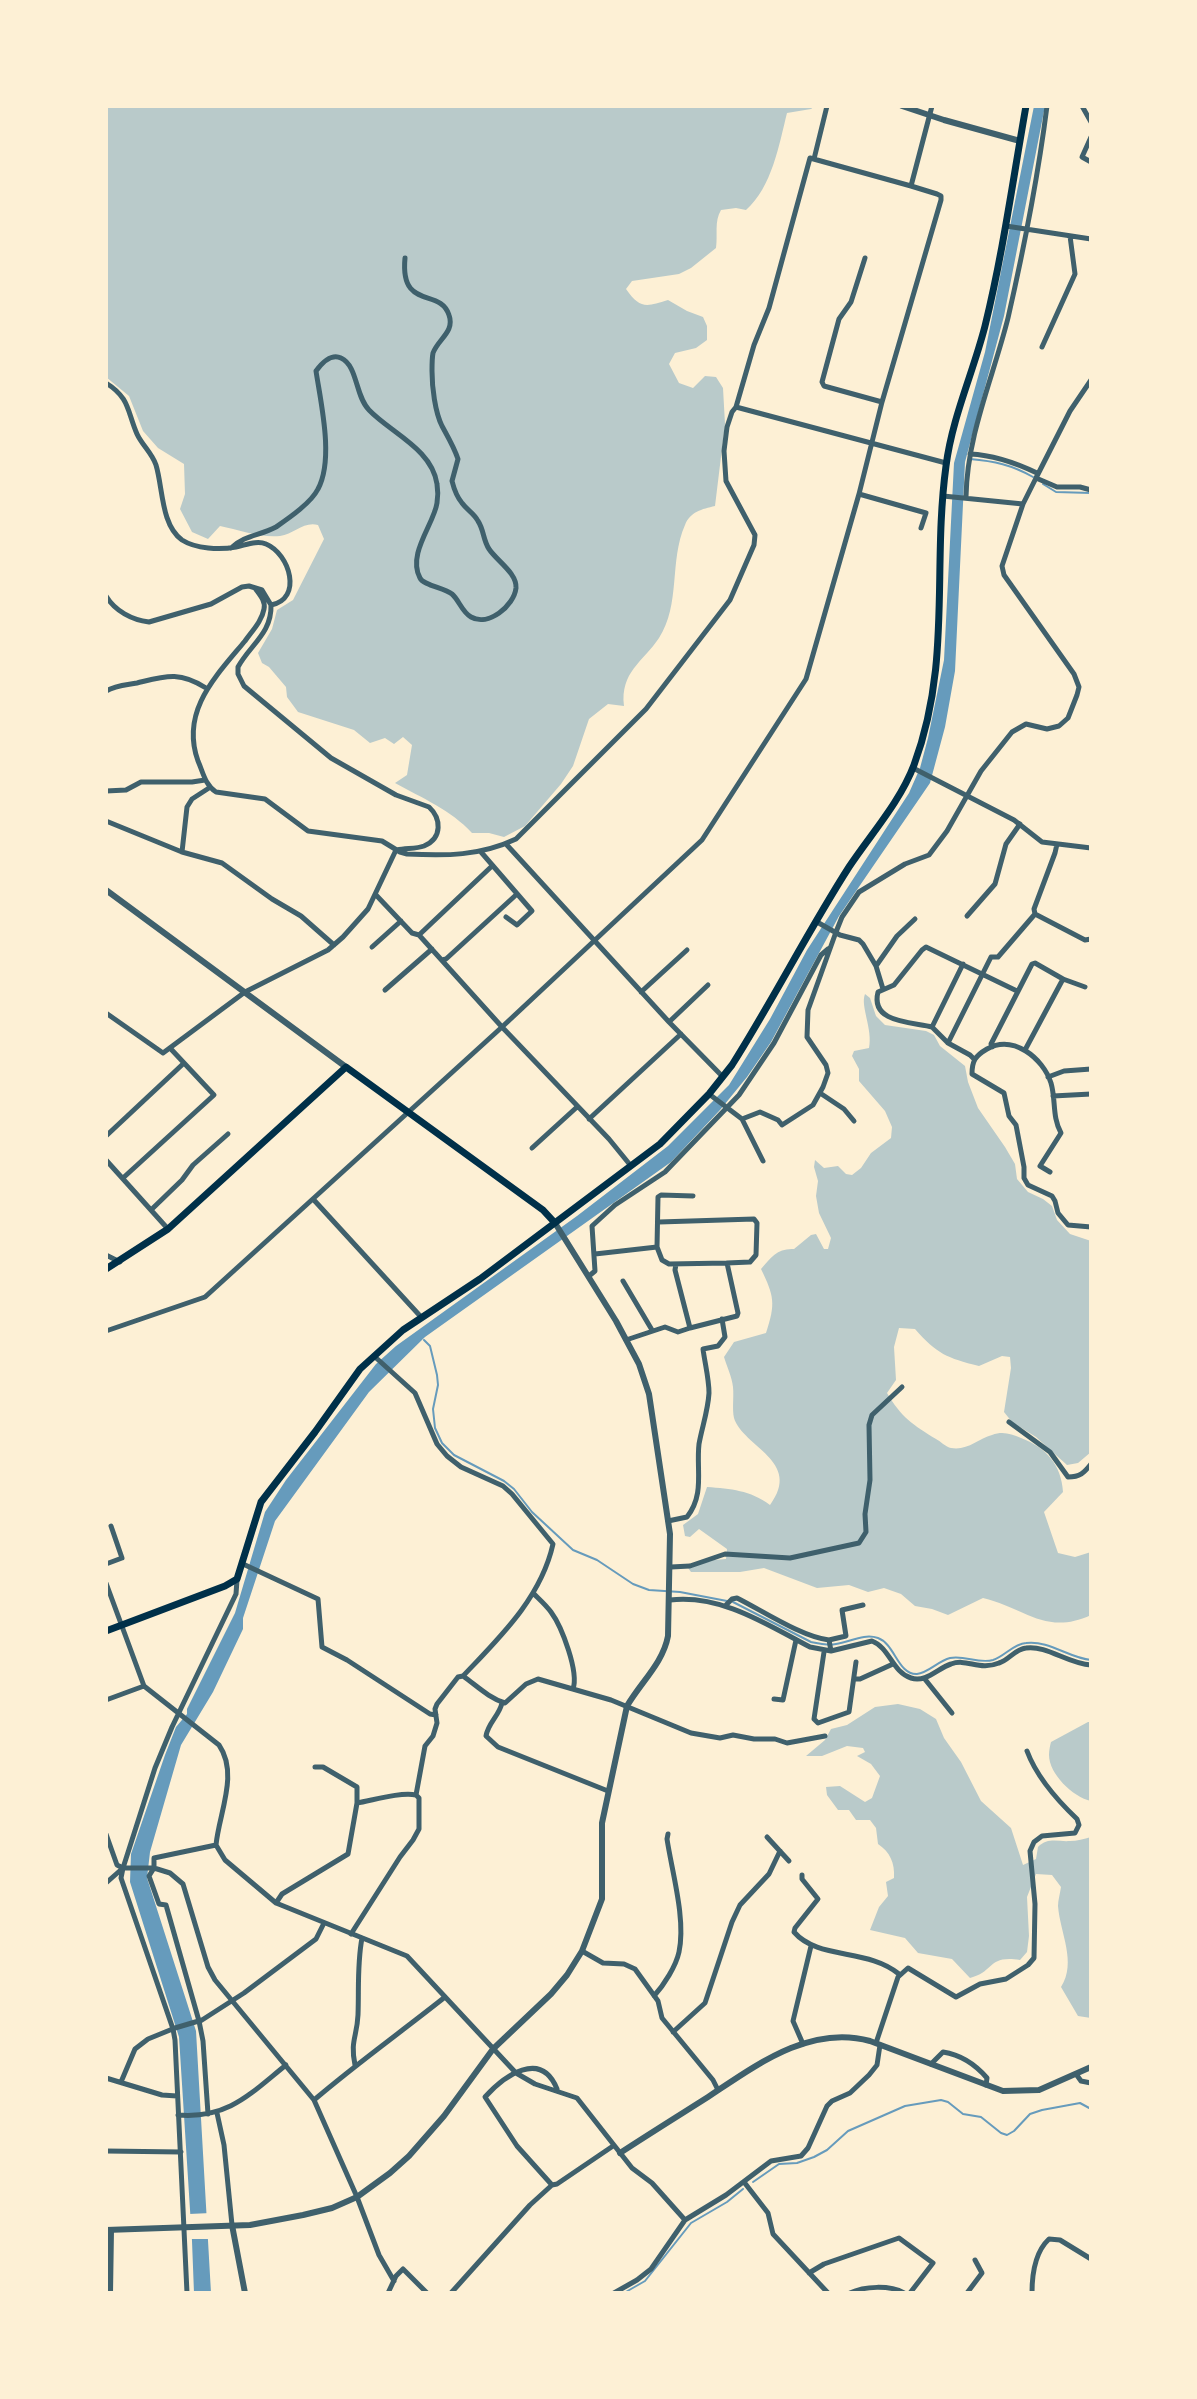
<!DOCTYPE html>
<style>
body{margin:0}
#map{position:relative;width:1197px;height:2399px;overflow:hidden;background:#fdf0d5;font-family:Figtree,sans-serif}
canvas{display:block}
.frame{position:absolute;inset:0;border:108px solid #fdf0d5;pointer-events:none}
</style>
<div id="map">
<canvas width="1197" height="2399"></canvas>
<div class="frame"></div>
</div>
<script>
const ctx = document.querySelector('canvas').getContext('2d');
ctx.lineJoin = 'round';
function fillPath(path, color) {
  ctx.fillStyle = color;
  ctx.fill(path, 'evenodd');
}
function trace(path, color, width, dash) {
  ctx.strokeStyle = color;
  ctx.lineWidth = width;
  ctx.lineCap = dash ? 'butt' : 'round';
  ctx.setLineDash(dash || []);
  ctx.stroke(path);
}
fillPath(new Path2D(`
 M106,106h709l-4,3 -24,4c-8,32 -15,74 -41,97l-10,-2 -15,2c-7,12 -3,24 -5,38l-25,20 -12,6 -47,7 -6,8c14,20 20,18 42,11l19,11 16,6 4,9v14l-11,8 -21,5 -6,11 10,19 14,5 12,-12 11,1 7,11 2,36 -10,82c-13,3 -25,6 -30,19 -16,36 -4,79 -26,113 -16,24 -39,34 -35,68l-16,-2 -19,15 -16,47 -12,18 -36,42 -21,11 -15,-4h-17c-21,-23 -50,-35 -77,-50l12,-8 5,-30 -9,-8 -9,7 -9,-6 -15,5 -16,-13 -56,-18 -11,-15 -1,-10 -17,-20 -7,-4 -4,-10 14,-24 5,-19 16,-10 31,-61 -6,-14c-14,-4 -24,9 -38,11 -19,2 -41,-6 -60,-10l-12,13 -16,-7 -12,-23 5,-15 -1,-30 -26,-16 -15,-17 -14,-35 -23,-19z
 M865,994l5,4 6,18 9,9 41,6 8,4 6,11 25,20 3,16 10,26 27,39 10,17 2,15 11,13 15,7 9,7 5,14 13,14 21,7v211l-13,11 -11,2 -31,-28 -24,-15 -8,-10 7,-44 -1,-11 -8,-1 -23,10c-32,-8 -42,-12 -64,-37l-16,-1 -5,19 2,33 -9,13c14,24 26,32 49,46 4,2 10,8 15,9 16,3 27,-9 41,-13 11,-4 19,-1 29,3 26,10 40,27 42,54l-19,20 14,41 17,4 16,-5v63c-45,21 -66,-7 -108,-17l-35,17 -16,-6 -17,-3 -14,-12 -17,-6 -16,4 -19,-7 -32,3 -53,-20 -24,4h-49l-3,-4 26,-8 12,-1 1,-10 -28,-20 -9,8 -5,-1 -2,-11 15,-11 9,-27c24,2 43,3 63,18 33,-44 -27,-58 -36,-87 -2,-9 0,-21 -1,-31 -1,-10 -6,-20 -9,-30l10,-15 32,-9c10,-30 8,-37 -5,-64 10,-12 17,-21 33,-20l17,-14 5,-1 8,15h4l3,-11 -12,-25 -3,-17 2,-15 -4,-14 1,-7 9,8 14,-2 8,8 6,1 9,-7 10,-15 20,-15 1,-11 -7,-16 -26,-30v-12l-7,-13 2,-5 15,-3c4,-19 -9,-42 -4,-54z
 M898,1704l22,5 16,10 8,19 17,24 20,39 30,27 12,37 13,-6 2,-12c10,-10 20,-5 32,-6 7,0 14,-2 21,-4v181l-13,-2 -17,-29c16,-25 -1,-54 -3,-81 0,-6 2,-12 3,-19l-9,-12 -16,-1 -9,23 2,39 -2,16 -7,8c-33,-5 -25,12 -50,18l-18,-19 -34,-6 -13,-15 -35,-8 9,-23 9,-11 -2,-14 8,-4c1,-15 -4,-26 -16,-34l-2,-16 -6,-8h-14l-7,-10h-11l-11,-15 -1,-8 14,-1 25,16 7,-4 8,-22 -9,-12 -14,-8 8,-4 -2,-4 -16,-2 -25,10h-16l19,-16 6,-11 16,-4 28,-18z
 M1088,1722h3v79c-18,-4 -42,-27 -42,-46 0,-5 1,-9 2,-13z`), '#b9caca');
fillPath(new Path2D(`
 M1034,106h11l-41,210 -39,146 -10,209 -10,56 -15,56 -91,133 -68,126 -24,35 -27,33 -49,52 -246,175 -56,55 -94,129 -32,97v11l-30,63 -32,53 -31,107 -3,26 49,153 15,262h-17l-2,-52 -13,-204 -49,-155 1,-28 34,-99 11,-28 11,-13v-5l48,-96 30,-101 21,-32 90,-116 20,-18 181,-130 91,-70 61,-61 41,-66 37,-69 102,-157 11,-25 8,-30 16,-78 10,-197 31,-111z`), '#669bbc');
fillPath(new Path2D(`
 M211,2213l1,26h-22l-1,-25z`), '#fdf0d5');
trace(new Path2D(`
 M970,459c24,2 42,6 63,18
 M1043,484l13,8 35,1
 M424,1340l6,6 7,29 1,10 -5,24 2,19 7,15 12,12 50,26 10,8 18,23 41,38 24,10 36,24 16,6 31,2 47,9
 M733,1602l78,40c9,2 16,4 25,2 14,-2 28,-11 42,-6 17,6 20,37 39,36 11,-1 21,-13 33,-16 15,-3 28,6 43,2 12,-4 20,-16 33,-17 23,-3 43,15 65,17
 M753,2182l26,-18 18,-1 17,-6 13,-7 21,-19 57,-25 36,-6 7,2 15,12 18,3 20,16 6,2 7,-4 16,-17 12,-4 38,-7 11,6
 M624,2293l21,-12 46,-58 36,-21 16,-13`), '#669bbc', 2);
trace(new Path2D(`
 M1082,106l9,16
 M1091,137l-9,20 9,5
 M814,159l13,-53
 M1006,226l85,13
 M865,258l-14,44 -12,17 -17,63 2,4 58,16
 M1042,347l33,-73 -5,-38
 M106,383c24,15 21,28 31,51 5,11 15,19 19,31 7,23 5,60 26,75 14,9 38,10 54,7 10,-2 21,-7 30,-3 24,10 37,55 5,61l-9,-15 -13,-4 -7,1 -31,17 -62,18c-17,-2 -34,-11 -43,-26
 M736,407l210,56
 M970,454c23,1 46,9 67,19
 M1036,478l34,-67 21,-31
 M859,494l67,19 -5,15
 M943,496l80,8
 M966,497c1,-62 27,-119 42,-179 16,-70 30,-141 39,-212
 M231,548c14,-13 28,-12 45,-21 13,-9 35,-24 42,-38 16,-30 3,-85 -2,-118 5,-7 15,-18 25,-13 17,8 14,38 28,52 22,23 63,39 68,74 1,6 1,13 0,19 -3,21 -30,51 -17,75 3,7 24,10 32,16 7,6 10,18 19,23 17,10 43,-11 45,-29 1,-15 -19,-27 -27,-39 -6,-9 -5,-19 -11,-28 -4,-8 -11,-11 -16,-18 -5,-6 -8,-14 -10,-22l6,-22c-4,-12 -10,-22 -16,-33 -7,-14 -10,-39 -10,-55 0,-5 0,-13 1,-18 5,-14 22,-21 16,-38 -9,-28 -49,-4 -44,-57
 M255,588c4,6 11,13 9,21 -2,12 -12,22 -19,32 -29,35 -65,70 -47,120 5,11 7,24 18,31l49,7 43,32 74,10 18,11 7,2c39,2 73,2 109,-15l130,-130 84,-109 24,-55 1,-10 -29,-54 -2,-30 3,-24 5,-15 4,-5 18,-62 15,-37 41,-150 101,28
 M271,605c1,28 -21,40 -33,62v7l6,12 87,72 65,37 33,12c12,11 14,31 -5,39 -8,3 -18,2 -27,4
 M106,691c10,-6 20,-6 31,-8 29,-7 42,-12 69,5
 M913,768l101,52 28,22 49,6
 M106,791l20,-1 15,-8h51l13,-2
 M106,821l76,31 40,11 50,36 29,17 33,29
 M506,844l163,178 54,55
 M182,852l5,-45 5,-8 17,-11
 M481,852l51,59 -15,14 -11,-8
 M376,895l36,38 7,2 83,92 107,112 22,27
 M1035,914l50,26 6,-1
 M967,916l28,-32 11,-40 14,-20
 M817,922l23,13 19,5 4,4 13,22 7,23
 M419,935l73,-69
 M372,947l29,-26
 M442,960l4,-1 71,-65
 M876,966l21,-30 18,-17
 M1063,979l22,8
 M385,990l47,-41
 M641,992l46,-42
 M106,1013l57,40 82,-61 83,-42 15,-13 25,-28 28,-59
 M669,1022l39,-37
 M932,1027l31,-63
 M948,1043l43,-86h7l37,-43 -1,-5 21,-56 2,-9
 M992,1047l-1,-3 41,-80 3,-1 28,16 -38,71
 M974,1059l-4,-4 -22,-12 -16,-16c-20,-5 -62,-4 -54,-35l16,-7 28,-35 4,-3 91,44
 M1048,1077l16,-6 27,-2
 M820,1093l24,16 10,12
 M709,1094l33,25 21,42
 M1053,1096l38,-2
 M589,1119l92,-85
 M742,1119l18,-7 18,8 4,5 31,-20 10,-18 5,-14 -2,-8 -19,-28 1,-27 28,-78 6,-15 17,-25 46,-28 24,-9 18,-24 34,-60 31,-39 14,-8 21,5 12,-3 9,-8 9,-23 2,-8 -5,-13 -70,-99 -2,-9 21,-62 13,-26 21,9h23l11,3
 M106,1136l78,-73
 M532,1148l45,-41
 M106,1160l62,69
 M1050,1172l-10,-6 21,-33c-9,-16 -5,-33 -10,-50 -8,-25 -38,-49 -64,-34 -12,7 -15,12 -15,25l32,19 5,23 7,9 8,42v11l4,7 24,11 3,5 3,12 10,12 23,2
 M123,1178l91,-83 -44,-47
 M313,1199l109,119
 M152,1209l30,-29 11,-15 35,-31
 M659,1222l95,-3 3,4 -1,32 -6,7 -23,1 11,50 -1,3 -47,12
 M657,1247l5,13 7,4 58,-1
 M595,1254l62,-7 1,-50 3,-2 32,1
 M106,1255l14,7
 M589,1276l6,-5 -3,-45 23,-21 50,-33 74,-77 35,-52 47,-88 7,-6
 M623,1281l29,49
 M106,1331l99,-34 297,-270 200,-187 104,-161 53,-185 23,-92 59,-202v-4l-4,-2 -26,-8 21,-80
 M626,1340l39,-13 13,5 12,-4 -15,-58 1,-6
 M374,1356l41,37 22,51 10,12 14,11 42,19 9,8 41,50c-12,54 -53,93 -90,132l-5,1 -21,27 -2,5 2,14 -4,13 -8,10 -9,49
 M1009,1422l41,30 18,25c12,0 16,-4 23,-13
 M668,1521l19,-4c18,-23 9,-47 12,-73 3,-17 9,-33 10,-51 0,-14 -4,-29 -6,-44l15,-3 7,-9 -3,-18
 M106,1564l16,-6 -11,-32
 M243,1564l75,35 4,48 25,13 83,54 6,1
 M671,1567l19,-1 35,-12 65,4 69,-15 7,-11 -1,-18 5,-34 -1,-55 3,-10 30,-28
 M106,1583l38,103 75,59c20,29 0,68 -3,100l9,15 51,43 131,53 109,117 19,11 42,14 55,70 20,15 33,37
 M533,1593c6,6 13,12 18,19 11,15 28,60 22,77
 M670,1600c51,-6 96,24 140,47l21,4 41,-10c18,7 20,31 39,37 15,5 27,-10 40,-14 16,-6 28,7 48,-1 10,-3 16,-14 27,-15 21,-3 42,16 65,17
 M726,1605l6,-6 5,-1c26,13 65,39 92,42
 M831,1651l-2,-11 17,-4 -4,-26 21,-5
 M824,1652l-10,67 4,4 31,-11 7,-50
 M463,1676c14,10 26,22 42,27l21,-19 12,-5 73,21 80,33 29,5 13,-3 21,4h21l12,4 38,-7
 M924,1678l28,35
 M854,1679h6l33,-15
 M774,1699l9,1 13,-60
 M106,1700l38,-14
 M502,1703c-3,13 -14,20 -16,33l12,11 110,44
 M315,1767h8l34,20v16
 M106,1834l11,31 6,3 -2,10 52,151 2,11 12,253
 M767,1837l22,24
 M123,1868h31l16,5 13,11 25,83 7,13 99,120 43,97 22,58 15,26
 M802,1875v4l16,20 -23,29 -1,4c24,28 74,16 105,42
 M106,1883l17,-15 32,-100 17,-41 64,-133 1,-14
 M276,1903l6,-9 66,-40 9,-51c17,-3 43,-11 59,-8l3,3v31l-6,11 -13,17 -49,77
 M582,1951l21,12 21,1 11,5 23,32 4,17 51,62 5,10
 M654,1996c10,-11 22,-30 25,-44 7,-33 -7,-80 -12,-113l1,-5
 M673,2032l32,-29 27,-81 8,-17 29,-31 11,-23
 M876,2043l22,-66 10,-9 48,29 24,-13 26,-5 22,-14 6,-7 1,-54 -5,-53 4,-9 8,-6 33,-3 4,-8 -2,-6c-20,-19 -40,-41 -50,-68
 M803,2044l-10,-23 18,-75
 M931,2064l12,-12c19,3 32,12 44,26l-1,7
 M355,2065c-5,-24 2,-28 3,-50 1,-26 -1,-51 4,-77
 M1076,2074l5,7 10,2
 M106,2078l56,17 15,1
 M121,2082l14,-33 13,-10 27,-11 27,-8 42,-27 72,-54 8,-16
 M314,2100c42,-36 87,-68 131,-103
 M217,2113l7,32 8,80
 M208,2114l-5,-73 -4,-20 -33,-116 -7,-1 -10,-28 5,-8v-10l62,-13
 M178,2115c50,4 72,-21 108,-50
 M106,2151l75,1
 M744,2182l24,31 5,21 55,59
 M552,2185l-35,-39 -32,-49c19,-21 56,-48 72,-8
 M809,2273l15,-9 75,-26 34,25 -23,30
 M388,2293l8,-17 7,-7 24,24
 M451,2293l79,-88 22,-20 5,-1 56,-38
 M614,2293l23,-13 14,-11 34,-49 41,-25 45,-34 30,-5 7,-8 19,-42 5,-5 18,-8 19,-18 8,-10 3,-20
 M850,2293c14,-7 40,-8 54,0
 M967,2293l15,-20 -7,-13
 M1032,2293c0,-19 3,-41 17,-54l11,1 31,19`), '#3f606c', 5);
trace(new Path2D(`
 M902,106l42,14 76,21
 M106,890l240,177
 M620,2153c29,-19 58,-37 88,-56 47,-31 102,-73 162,-56l133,50 36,-1 52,-23
 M232,2225l13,68
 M106,2230l144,-5 53,-10 29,-7 25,-11 33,-24 19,-17 35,-40 49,-67 58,-55 16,-19 15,-24 20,-52v-76l25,-117c14,-24 36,-43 41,-70l2,-102 -21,-140 -10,-30 -23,-43 -61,-98
 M110,2293l1,-63`), '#3f606c', 6);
trace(new Path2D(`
 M106,1269l62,-40 178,-162 197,143 12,13
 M106,1631l119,-45 12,-7 24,-77 54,-70 45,-63 43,-39 77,-51 180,-135 49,-50 23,-29c41,-65 76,-134 117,-198 22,-33 51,-65 65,-102 38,-103 18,-196 32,-299 6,-48 27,-93 39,-140 18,-73 28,-147 41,-220`), '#003049', 7);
</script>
